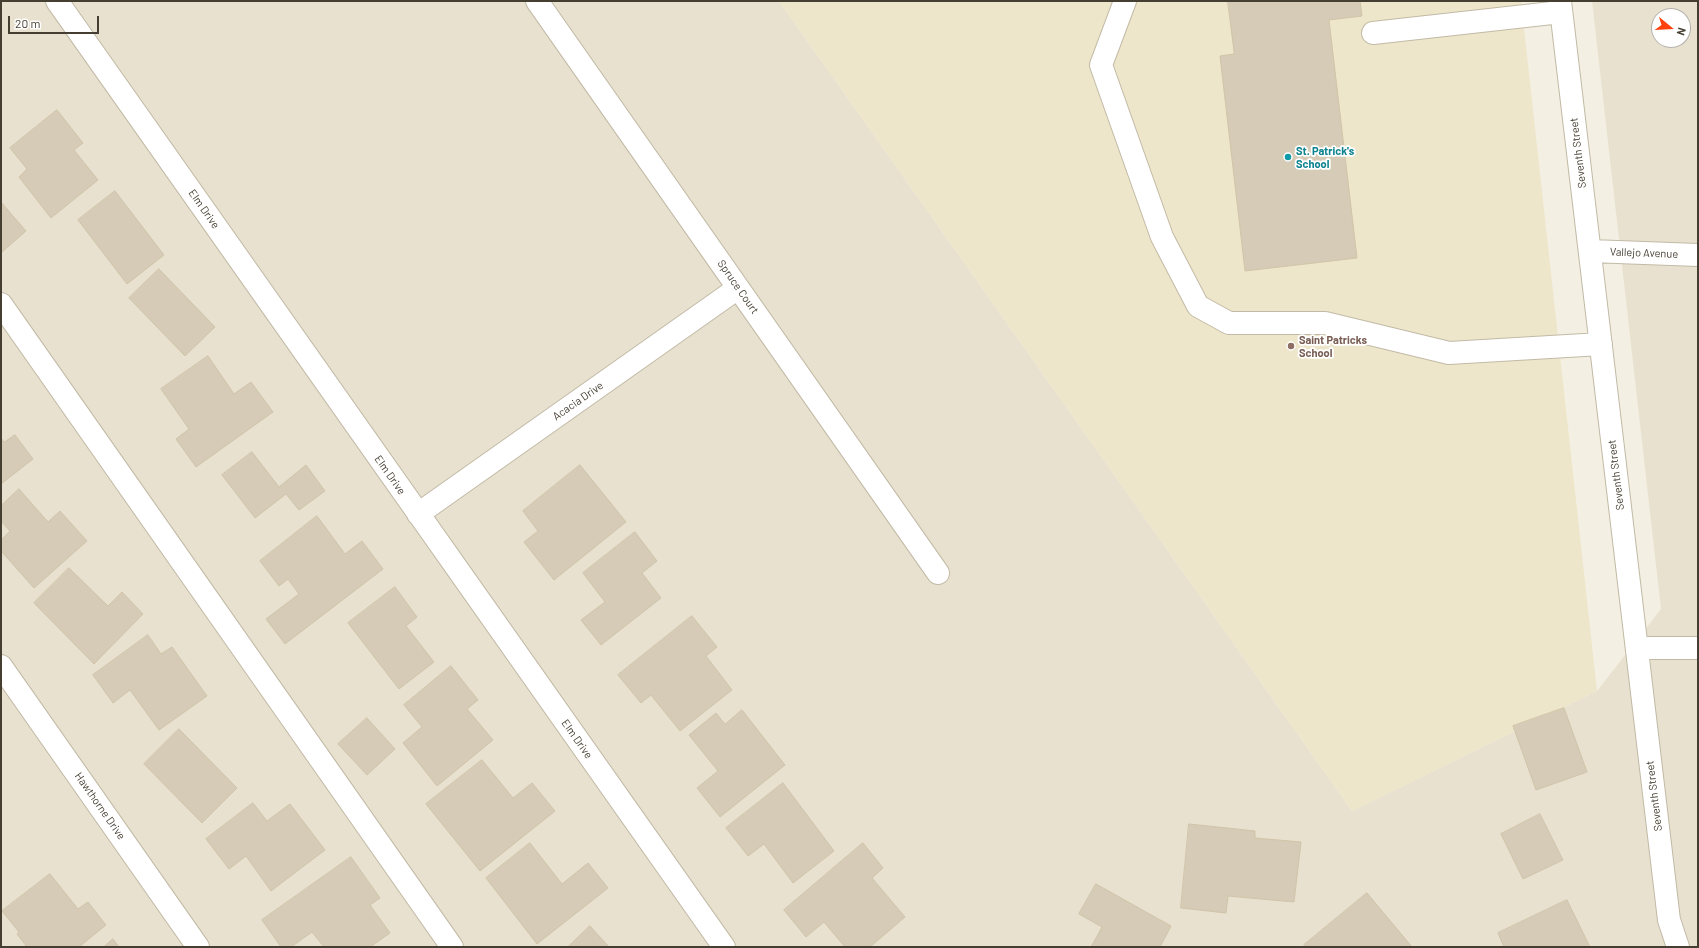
<!DOCTYPE html>
<style>
body{margin:0}
#map{position:relative;width:1699px;height:948px;overflow:hidden;background:#f3efe2;font-family:Barlow,sans-serif}
canvas{display:block}
.frame{position:absolute;inset:0;border:2px solid #453f32;pointer-events:none}
.north{position:absolute;left:1651px;top:8px;width:40px;height:40px;box-sizing:border-box;background:#fff;border:1px solid #b5b2ad;border-radius:50%;rotate:108deg;font-size:11px;font-weight:700;line-height:16px;text-align:center;color:#453f32}
.north::after{content:'';display:block;margin:auto;width:14px;height:18px;background:#ff410d;clip-path:polygon(50% 0,100% 100%,50% 72%,0 100%)}
.scale{position:absolute;left:8px;top:16px;width:91px;height:18px;box-sizing:border-box;border:2px solid #453f32;border-top:0;padding-left:5px;font-size:12px;line-height:14px;white-space:nowrap;color:#453f32;-webkit-text-stroke:3px #fff;paint-order:stroke}
</style>
<div id="map">
<canvas width="1699" height="948"></canvas>
<div class="frame"></div>
<div class="north">N</div>
<div class="scale">20 m</div>
</div>
<script>
const ctx = document.querySelector('canvas').getContext('2d');
ctx.lineJoin = 'round';
function fillPath(path, color) {
  ctx.fillStyle = color;
  ctx.fill(path, 'evenodd');
}
function trace(path, color, width, dash) {
  ctx.strokeStyle = color;
  ctx.lineWidth = width;
  ctx.lineCap = dash ? 'butt' : 'round';
  ctx.setLineDash(dash || []);
  ctx.stroke(path);
}
function drawText(font, color, halo, rows, align = 'center') {
  ctx.font = font + ' Barlow,sans-serif';
  ctx.lineWidth = 3.5;
  ctx.setLineDash([]);
  ctx.textBaseline = 'middle';
  ctx.strokeStyle = halo;
  ctx.fillStyle = color;
  for (const [text, x, y, turn = 0] of rows) {
    ctx.save();
    ctx.translate(x, y);
    ctx.rotate((+turn || 0) * Math.PI / 180);
    ctx.textAlign = isNaN(turn) ? turn : align;
    if (halo) ctx.strokeText(text, 0, 0);
    ctx.fillText(text, 0, 0);
    ctx.restore();
  }
}
fillPath(new Path2D(`
 M1,1h778l573,810 245,-120 64,-82 -69,-608h106v946h-1697zM1659,16h24v24h-24z`), '#e8e1cf');
fillPath(new Path2D(`
 M779,1h742l76,690 -245,120z`), '#eee6ca');
const building = new Path2D(`
 M1228,1h132l2,15 -33,4 28,238 -112,13 -25,-215 14,-2z
 M57,110l26,33 -9,7 24,30 -47,38 -32,-41 8,-8 -17,-21z
 M115,191l49,64 -37,29 -49,-64z
 M1,202l25,29 -25,22z
 M159,269l56,58 -30,29 -56,-58z
 M208,356l26,38 17,-12 22,30 -77,55 -20,-28 13,-10 -28,-40z
 M15,435l18,24 -32,25v-46l3,4z
 M252,452l27,35 27,-22 19,26 -26,19 -13,-16 -31,24 -33,-43z
 M580,465l46,57 -72,58 -30,-38 14,-11 -15,-20z
 M19,489l29,33 12,-11 27,30 -53,47 -33,-37v-11l9,-9 -9,-10v-15z
 M317,516l28,38 17,-13 21,28 -98,75 -19,-25 33,-25 -11,-15 -9,7 -19,-25z
 M635,532l22,29 -15,12 19,25 -60,47 -20,-25 24,-18 -22,-29z
 M69,568l39,38 14,-14 21,22 -49,50 -60,-61z
 M395,587l22,30 -11,9 28,36 -35,27 -51,-66z
 M692,616l25,31 -11,9 26,34 -52,41 -29,-36 -10,8 -23,-28z
 M148,635l13,19 11,-7 35,49 -48,34 -29,-40 -17,13 -20,-28z
 M451,666l27,34 -11,9 26,31 -56,46 -34,-43 19,-16 -18,-22z
 M1564,708l23,64 -51,18 -23,-64z
 M742,710l43,55 -65,52 -23,-29 21,-17 -29,-36 27,-22 9,11z
 M367,718l28,31 -28,26 -29,-31z
 M179,729l58,59 -35,35 -58,-59z
 M482,760l31,38 19,-15 23,28 -75,60 -54,-67z
 M783,783l51,68 -41,32 -29,-39 -16,12 -22,-28z
 M253,803l14,18 23,-17 35,46 -54,41 -25,-35 -17,13 -23,-30z
 M1540,814l23,46 -40,19 -22,-45z
 M1189,824l66,7v7l46,4 -7,60 -66,-6 -2,17 -45,-5z
 M530,843l32,41 26,-21 20,25 -71,56 -51,-66z
 M863,843l20,25 -11,10 33,39 -35,30h-25l-21,-25 -18,15 -22,-27z
 M351,857l29,41 -10,7 20,28 -20,14h-46l-12,-15 -21,15h-10l-19,-27z
 M50,874l28,35 10,-7 18,23 -27,22h-52l-10,-13 2,-2 -17,-21z
 M1096,884l75,42 -11,21h-69l11,-20 -23,-13z
 M1367,893l45,54h-106l-2,-2z
 M1567,900l23,47h-86l-6,-14z
 M590,926l19,21h-41z
 M113,939l6,8h-15z`);
fillPath(building, '#d5cbb6');
trace(building, '#d1c4a9', 1);
const minor = new Path2D(`
 M57,1l667,946
 M537,1l401,572
 M1125,1l-24,64 61,172 36,69 31,17h96l124,30 152,-9
 M1560,1l109,919 9,27
 M1373,33l188,-21
 M1590,251l108,4
 M1,304l451,643
 M418,514l320,-226
 M1637,648h61
 M1,666l197,281`);
trace(minor, '#c2baa6', 24);
trace(minor, '#fff', 22);
for (const [x, y, r, color] of [
 [1288,157,4,"#0f9aa8"],
 [1291,346,4,"#8d6e63"]
]) {
  const dot = new Path2D();
  dot.arc(x, y, r, 0, 2 * Math.PI);
  ctx.fillStyle = color;
  ctx.fill(dot);
  trace(dot, '#fff', 1.5);
}
drawText('bold 11px', '#0d838f', '#fff', [
 ["St. Patrick's",1296,151],
 ["School",1296,164]
], 'left');
drawText('11px', '#453f32', '#fff', [
 ["Seventh Street",1578,153,-97],
 ["Elm Drive",204,209,55],
 ["Vallejo Avenue",1644,253,2],
 ["Spruce Court",738,287,55],
 ["Acacia Drive",578,401,-35],
 ["Elm Drive",390,475,55],
 ["Seventh Street",1616,475,-97],
 ["Elm Drive",577,739,55],
 ["Seventh Street",1654,796,-97],
 ["Hawthorne Drive",100,806,55]
]);
drawText('bold 11px', '#785e54', '#fff', [
 ["Saint Patricks",1299,340],
 ["School",1299,353]
], 'left');
</script>
